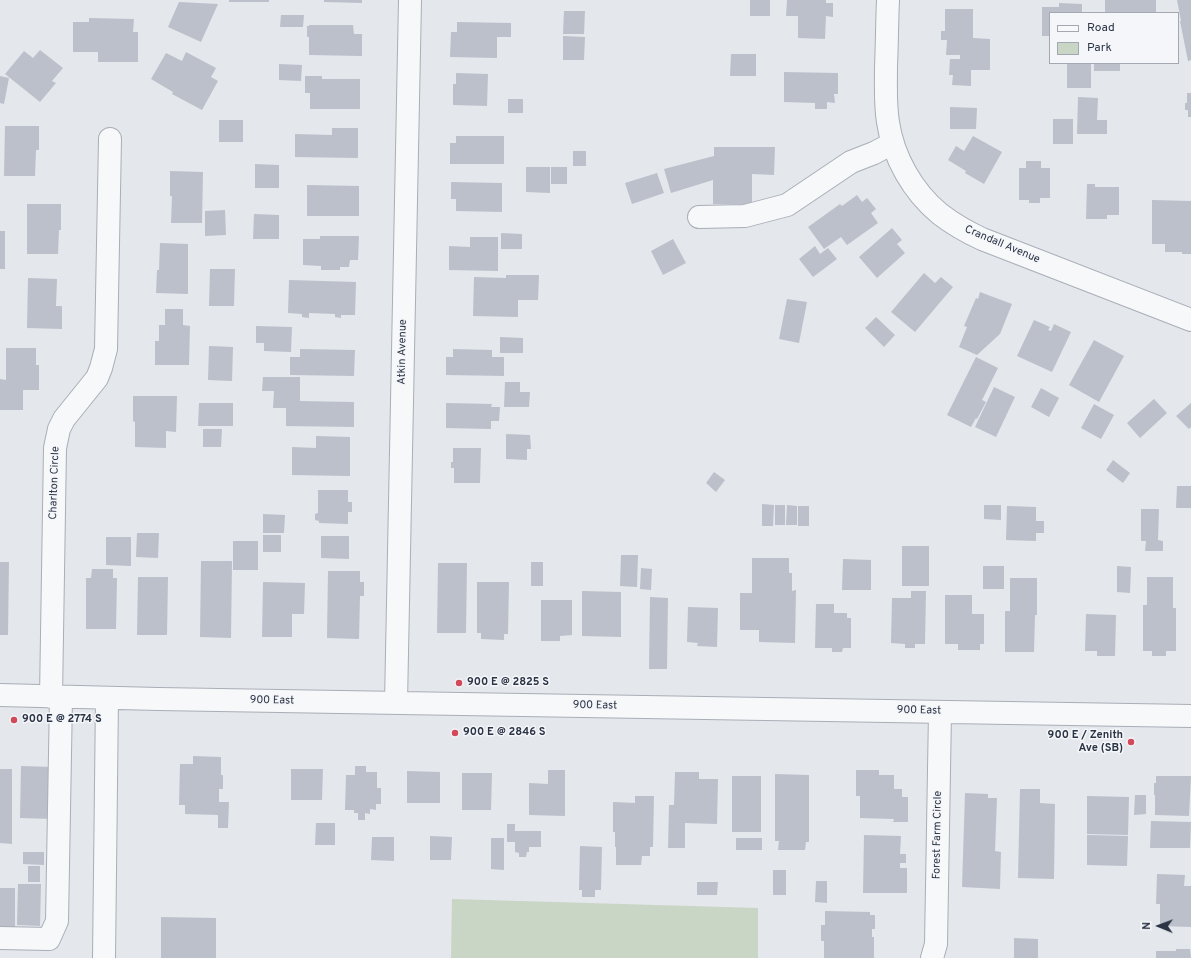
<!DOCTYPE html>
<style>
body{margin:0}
#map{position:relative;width:1191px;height:958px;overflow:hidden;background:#e4e7ec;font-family:Overpass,sans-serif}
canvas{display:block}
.legend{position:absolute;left:1049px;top:12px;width:130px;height:52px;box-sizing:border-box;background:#f4f6f9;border:1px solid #a4a8b1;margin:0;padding:5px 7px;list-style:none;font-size:12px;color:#2b3445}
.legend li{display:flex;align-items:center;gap:8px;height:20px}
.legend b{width:20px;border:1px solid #a4a8b1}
.north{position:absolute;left:1139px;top:906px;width:40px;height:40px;-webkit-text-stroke:3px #f4f6f9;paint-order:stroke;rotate:271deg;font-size:11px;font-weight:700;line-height:16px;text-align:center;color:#2b3445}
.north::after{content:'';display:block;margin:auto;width:14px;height:18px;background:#2b3445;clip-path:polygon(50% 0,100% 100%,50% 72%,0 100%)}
</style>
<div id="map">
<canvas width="1191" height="958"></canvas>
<ul class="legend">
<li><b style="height:5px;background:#f7f8fa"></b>Road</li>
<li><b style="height:11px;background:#c9d6c5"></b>Park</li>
</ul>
<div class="north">N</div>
</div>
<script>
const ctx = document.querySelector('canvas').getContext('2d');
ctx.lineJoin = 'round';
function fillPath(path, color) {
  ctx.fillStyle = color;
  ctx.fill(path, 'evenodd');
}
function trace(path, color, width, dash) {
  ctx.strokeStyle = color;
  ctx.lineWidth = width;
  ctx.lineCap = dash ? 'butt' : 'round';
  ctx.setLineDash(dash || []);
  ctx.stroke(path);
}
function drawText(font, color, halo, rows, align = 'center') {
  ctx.font = font + ' Overpass,sans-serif';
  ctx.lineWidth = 3;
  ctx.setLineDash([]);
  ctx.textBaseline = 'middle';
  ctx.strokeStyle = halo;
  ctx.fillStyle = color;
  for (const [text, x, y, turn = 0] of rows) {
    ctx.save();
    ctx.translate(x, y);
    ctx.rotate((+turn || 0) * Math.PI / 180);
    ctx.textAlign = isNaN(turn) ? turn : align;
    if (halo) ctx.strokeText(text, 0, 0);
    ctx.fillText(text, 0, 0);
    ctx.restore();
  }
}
fillPath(new Path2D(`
 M452,899l306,9v50h-307z`), '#c9d6c5');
fillPath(new Path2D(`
 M229,0h40v2h-40z
 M324,0h38v3l-38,-1z
 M750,0h20v16h-20z
 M787,0h39v3h7v14l-7,-1 -1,23 -27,-1v-22h-12z
 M1105,0h51v13h-51z
 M1177,0h14v60l-3,1 -8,-40h1z
 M179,2l39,2 -17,38 -33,-15z
 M1059,3l23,1v9h-32v23h-8v-29h17z
 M945,9h28v29l17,1v31h-19v16l-19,-1 1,-10h-4l1,-16h10v-4h-14l1,-15h-6v-9h4z
 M564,11h21l-1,23h-21z
 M281,15h23l-1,12h-23z
 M89,18l45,1 -1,13h5v30h-40v-10h-25v-30h16z
 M457,22l54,1v14h-14v21l-47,-1 1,-25h6z
 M309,25h44l1,9h8v22l-53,-1v-18h-2v-11h2z
 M563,36l22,1 -1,23h-21z
 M40,50l23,18 -11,13 4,2 -16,19 -35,-28 19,-23 9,7z
 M186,52l30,16 -5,9 7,4 -16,29 -30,-16 1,-2 -22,-13 15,-26 16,8z
 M731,54h25v22h-26z
 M1067,63h24v25h-24z
 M1094,63h26v8h-26z
 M279,64l23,1 -1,16 -22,-1z
 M784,72l54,1v21h-4l1,9 -8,-1v7h-12v-6l-31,-1z
 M456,73l32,1 -1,32 -34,-1v-21h3z
 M0,76l9,2 -5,26 -4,-1z
 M305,76h17v3h38v30h-50v-16h-5z
 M1187,93h4v24h-3v-7h-3v-7h2z
 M1078,97l20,1 -1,22h10v14h-30z
 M508,99h15v14h-15z
 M950,107l27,1 -1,21h-26z
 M1053,119h20v25h-20z
 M219,120h24v22h-24z
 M5,126h34v24h-3l-1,26h-31z
 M332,128h26v30l-63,-1v-23l37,1z
 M456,136h48v28h-54v-21h6z
 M973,136l29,16 -18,32 -19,-11 1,-2 -18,-11 8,-14 8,5z
 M714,147h61l-1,28 -22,-1v30h-39v-24l-42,13 -7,-24 50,-13z
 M573,151h13v15h-13z
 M1026,161h15v7h9v30h-10v5h-11v-3h-10v-32h7z
 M255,164l24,1v23h-24z
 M526,167h24v26l-24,-1z
 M551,167h16v17h-16z
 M170,171l33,1 -1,51h-31l1,-27h-2z
 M657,173l7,20 -32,11 -7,-21z
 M451,182l51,1v29l-46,-1v-12h-5z
 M1087,184h8v3h24v28h-12v4h-21z
 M307,185l52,1v30h-52z
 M857,195l5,7 5,-4 9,11 -5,4 7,10 -31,22 -6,-8 -17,12 -16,-22 32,-23 2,2z
 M1152,200l39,1v53h-9v-2h-17v-8h-13z
 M27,204h34v26h-2l-1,24h-31z
 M225,210l1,25 -21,1v-25z
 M254,214l25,1v24h-26z
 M892,228l10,12 -5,4 8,9 -28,25 -18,-21z
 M0,231h5v38h-5z
 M501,233l21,1v15h-21z
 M320,236h39l-1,24h-8l-1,7h-9v3h-19v-4l-18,-1v-26h17z
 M470,237h28v34l-49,-1v-24l21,1z
 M673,239l13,24 -23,12 -12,-24z
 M160,243l28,1v50l-32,-1 1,-23h2z
 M815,246l5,8 8,-6 9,11 -24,18 -14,-18z
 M210,269h25l-1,37h-25z
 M924,273l11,10 6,-6 12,10 -38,45 -24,-20z
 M506,275h33l-1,25h-20v17l-45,-1 1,-39 32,1z
 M28,278l29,1 -1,27h6v23l-35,-1z
 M289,280l67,2 -1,33h-14v3l-6,-1v-3l-26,-1v5l-7,-1v-3l-14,-1z
 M980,292l32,12 -12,30 -23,21 -18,-8 8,-20 -3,-1 12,-28 2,1z
 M787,299l20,3 -8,41 -20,-4z
 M165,309h18v16l7,1 -1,39h-34v-24h4v-16h6z
 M876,317l19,18 -11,12 -19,-19z
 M1034,320l16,7 -2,3 3,1 3,-7 17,8 -19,40 -35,-16z
 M256,326l36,1 -1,25 -27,-1v-8h-8z
 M500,337l23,1v15h-23z
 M1094,340l30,16 -25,46 -30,-17z
 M209,346l24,1 -1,34 -24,-1z
 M6,348h30v17h3v25h-16v20h-23v-31l6,1z
 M300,349l55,1 -1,26 -64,-1v-18h10z
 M453,349l39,1v7h12v19l-58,-1v-18h7z
 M976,357l22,11 -16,32 4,2 -9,17 -1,-1 -5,9 -24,-12z
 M263,377h37v24l54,1v25l-68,-1v-18h-13l1,-17h-12z
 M505,382h15v10h10l-1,15h-25z
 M994,387l21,10 -19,40 -21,-10z
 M1041,388l18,10 -10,19 -18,-10z
 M133,396h44l-1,36 -10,-1v17l-31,-1v-25l-2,-1z
 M1154,399l13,14 -27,25 -13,-15z
 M199,403h34v23h-35z
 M446,403l46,1 -1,3h9l-1,14h-8v8l-45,-1z
 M1191,403v24l-2,2 -13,-13z
 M1094,404l20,11 -13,24 -20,-11z
 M203,429h19l-1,18h-18z
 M506,434l24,1 1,14h-4v11l-21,-1z
 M316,436l34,1v39l-58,-1v-28l24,1z
 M453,448h28l-1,35h-26v-15h-3v-6h2z
 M1113,460l17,13 -7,10 -17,-13z
 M714,472l11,8 -9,12 -10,-9z
 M1177,486h14v22h-15z
 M318,490h30v12h4v10h-4v12l-29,-1v-2l-4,-1v-6l3,-1z
 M762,504l12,1 -1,21h-11z
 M775,505h10v20h-10z
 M787,505l10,1v19h-11z
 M984,505h17v15l-17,-1z
 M798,506h11v20h-11z
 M1007,506l29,1v14h8v12h-8v8l-30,-1z
 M1141,509h18l-1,31 5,1v10h-18l1,-10h-5z
 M263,514l22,1 -1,18h-21z
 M137,533h22l-1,25 -22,-1z
 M263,535h18v17h-18z
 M321,536h28v23l-28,-1z
 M106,537h25v29l-25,-1z
 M233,541h25v29h-25z
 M902,546h27v40h-27z
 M621,555h17l-1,32 -17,-1z
 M752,558h37v15h3v18l4,-1 -1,53 -36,-1v-12h-19v-37h12z
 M843,559l28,1v30h-29z
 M201,561h31l-1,77 -31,-1z
 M0,562h9l-1,73h-8z
 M531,562h12v24h-12z
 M438,563h29l-1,70h-29z
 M983,566h21v23h-21z
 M1117,566l14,1 -1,26 -13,-1z
 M641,568l11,1 -1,21 -11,-1z
 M92,569h21v9h4l-1,51h-30v-51h5z
 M328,571h32v11h4v14h-4l-1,43 -32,-1z
 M138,577h30l-1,58h-30z
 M1147,577h26v31h3v43h-10v5h-14v-5h-9v-46h4z
 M1010,578h27v37h-2l-1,37h-29v-41h5z
 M263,582l42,1 -1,31h-12v23h-30z
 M477,582h32l-1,52h-4v6l-23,-1v-6h-4z
 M582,591l39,1v45l-39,-1z
 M911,591h15l-1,53h-10v4h-10v-4l-14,-1 1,-45h19z
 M945,595h27v19h12v30h-4v6h-22v-6h-13z
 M650,597l18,1 -1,71h-18z
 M541,600h31v35l-12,1v5h-19z
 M816,604h18v9h13v5h4v30h-8l-1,4h-10v-4h-17z
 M688,607l30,1 -1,39 -20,-1 1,-3 -11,-1z
 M1086,614l30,1 -1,41h-18v-5h-12z
 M193,756l28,1v18h2v14h-4v13h10l-1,26h-10v-13l-33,-1v-9h-6l1,-41h13z
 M21,766l32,1v52l-33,-1z
 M355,766h11v6h11v16h4v16h-5v6l-6,-1v5l-5,-1v7h-7v-7h-4v-3h-9l1,-35h9z
 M0,769h12v75l-12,-1z
 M291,769h32l-1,31h-31z
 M548,770h17v46l-36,-1v-32l19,1z
 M856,770h23v5h15v14h8v8h6v25h-15l1,-3 -34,-1v-22h-4z
 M407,771l33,1v31h-33z
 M675,772h24v7h19l-1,45 -32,-1v25h-17l1,-43h5z
 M462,773h30l-1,37h-29z
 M775,774l34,1v67h-3l-1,8h-27l1,-9h-4z
 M732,776h29v56h-29z
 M1156,776h35l-2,40 -34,-1v-20h-1v-12h2z
 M1020,789h20v14l15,1 -1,75 -36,-1z
 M965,793l23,1v4h9l-2,53 6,1 -1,37 -38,-2z
 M1135,795h11v19l-12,1z
 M635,796h19l-1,51h-3v9h-8l-1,9h-25v-18h-1v-15h-2v-30l22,1z
 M1087,796l42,1 -1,38 -41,-1z
 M1151,821l40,1 -1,26h-40z
 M316,823h19v22h-20z
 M507,824h8v7h26v16h-12v5h-2l-1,5h-7v-4l-4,-1v-10h-8z
 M864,835l37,1 -1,18h6v9h-6v5h7v25h-44z
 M1087,835l41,1 -1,30 -40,-1z
 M430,836l22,1 -1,23h-21z
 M372,837h22v24l-23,-1z
 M491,838h13v32l-13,-1z
 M736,838h26v12h-26z
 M580,846l22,1 -1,43h-6v7h-13v-7h-3z
 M23,852h21v13l-21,-1z
 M28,866h12v16h-12z
 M773,870h13v25h-13z
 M1157,874l28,1 -1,11h7v41l-31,-1v-22h-4z
 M816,881h11v22l-12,-1z
 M697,882h21l-1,13h-20z
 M18,884h23l-1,42 -23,-1z
 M0,888h15v39h-15z
 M825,911l45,1v3h5v14h-3v8h2v21h-50v-17h-3v-16h4z
 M161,917l55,1v40h-55z
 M1014,938l24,1v19h-24z
 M1176,949h14l1,9h-35v-7h20z`), '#bbc0ca');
const minor = new Path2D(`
 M888,0c-1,22 -1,45 -2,67 0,19 -1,37 2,55 5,35 25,70 52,92 13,10 27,18 42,25l209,81
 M699,217l46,-1 42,-11 64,-43 23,-9 19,-10
 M0,695l158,4 1033,17
 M51,697l4,-249 4,-19 5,-10 33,-41 4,-10 5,-19 4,-210
 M396,703l14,-703
 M0,938l49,1 8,-18 4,-223
 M104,958l3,-260
 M932,958l4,-14 4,-232`);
trace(minor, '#a9aeb7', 24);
trace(minor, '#f7f8fa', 22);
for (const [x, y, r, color] of [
 [459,683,4,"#d1495b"],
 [14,720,4,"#d1495b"],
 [455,733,4,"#d1495b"],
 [1131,742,4,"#d1495b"]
]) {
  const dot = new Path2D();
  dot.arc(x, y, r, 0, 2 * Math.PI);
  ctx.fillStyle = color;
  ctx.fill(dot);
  trace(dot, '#f4f6f9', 1.5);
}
drawText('11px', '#2b3445', '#f4f6f9', [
 ["Crandall Avenue",1002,245,23],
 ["Atkin Avenue",403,352,-89],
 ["Charlton Circle",55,483,-88],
 ["900 East",272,701,1],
 ["900 East",595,706,1],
 ["900 East",919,711,1],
 ["Forest Farm Circle",938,835,-89]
]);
drawText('bold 11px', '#2b3445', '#f4f6f9', [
 ["900 E @ 2825 S",467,683],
 ["900 E @ 2774 S",22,720],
 ["900 E @ 2846 S",463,733],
 ["900 E / Zenith",1123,736,"right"],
 ["Ave (SB)",1123,749,"right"]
], 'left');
</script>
